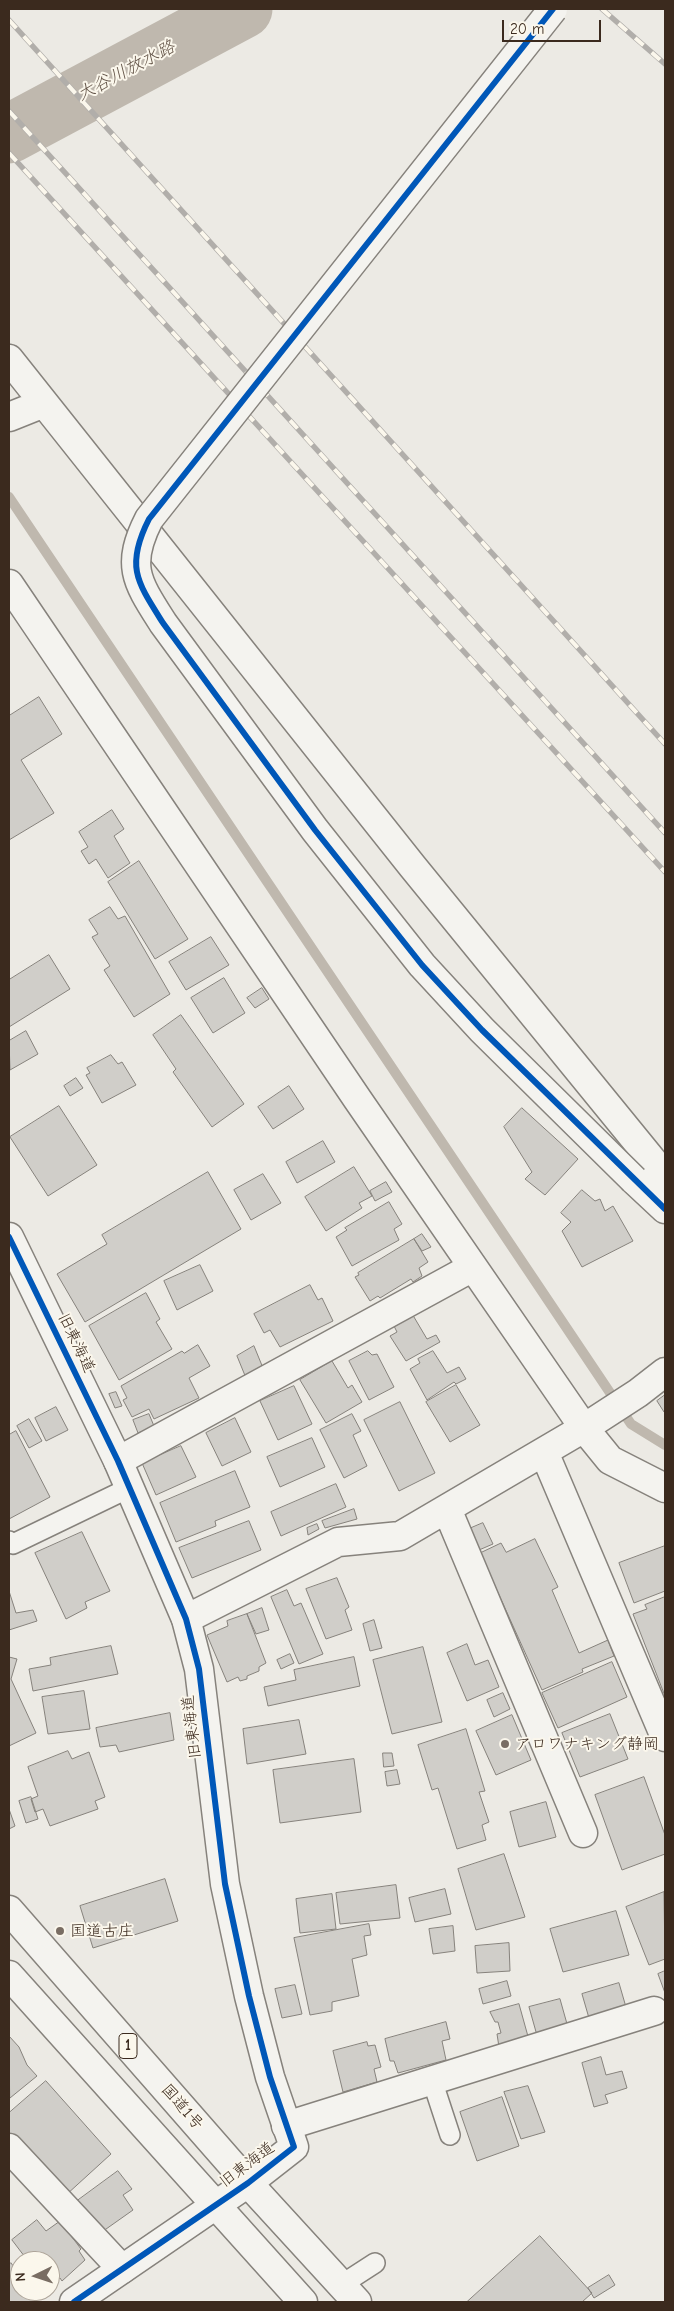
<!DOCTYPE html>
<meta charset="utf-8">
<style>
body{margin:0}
#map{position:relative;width:674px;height:2311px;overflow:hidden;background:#eceae4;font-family:"Comic Neue",sans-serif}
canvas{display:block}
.frame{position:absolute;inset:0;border:10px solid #3b2a1e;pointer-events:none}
.north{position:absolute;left:10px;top:2251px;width:50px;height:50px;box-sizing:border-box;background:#fbf7ec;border:1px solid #aea59a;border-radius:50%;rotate:266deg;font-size:14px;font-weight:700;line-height:20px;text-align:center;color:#3b2a1e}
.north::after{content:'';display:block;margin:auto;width:18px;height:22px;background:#796d63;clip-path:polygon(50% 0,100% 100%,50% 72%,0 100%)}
.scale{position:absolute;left:502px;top:20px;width:99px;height:22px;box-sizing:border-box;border:2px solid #3b2a1e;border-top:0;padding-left:6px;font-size:15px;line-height:18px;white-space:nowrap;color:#3b2a1e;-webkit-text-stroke:4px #fbf7ec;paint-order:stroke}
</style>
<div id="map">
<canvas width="674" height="2311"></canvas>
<div class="frame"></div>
<div class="north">N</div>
<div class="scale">20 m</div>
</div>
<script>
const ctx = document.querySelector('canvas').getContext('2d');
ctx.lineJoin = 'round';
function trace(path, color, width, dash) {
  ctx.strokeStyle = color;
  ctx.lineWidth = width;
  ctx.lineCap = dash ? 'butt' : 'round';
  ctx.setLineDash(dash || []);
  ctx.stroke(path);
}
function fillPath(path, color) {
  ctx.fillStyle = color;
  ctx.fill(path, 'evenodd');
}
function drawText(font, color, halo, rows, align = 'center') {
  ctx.font = font + ' "Comic Neue","Klee One",sans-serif';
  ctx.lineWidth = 4;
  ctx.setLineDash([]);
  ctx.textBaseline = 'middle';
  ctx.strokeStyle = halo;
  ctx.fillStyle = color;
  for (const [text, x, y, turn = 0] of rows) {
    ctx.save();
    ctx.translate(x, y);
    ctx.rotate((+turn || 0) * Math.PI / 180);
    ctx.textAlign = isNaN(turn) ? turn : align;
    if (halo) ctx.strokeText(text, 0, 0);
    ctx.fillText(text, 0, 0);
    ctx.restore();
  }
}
trace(new Path2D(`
 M9,497l622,927 34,21`), '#bfb8ae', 10);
trace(new Path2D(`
 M9,134l234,-125`), '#bfb8ae', 59);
const building = new Path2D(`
 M39,697l23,37 -41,26 33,53 -45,27v-124z
 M112,810l12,19 -10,7 16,27 -22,15 -12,-19 -7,5 -8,-13 7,-4 -9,-15z
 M139,861l49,78 -33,20 -47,-77z
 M110,907l8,12 7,-3 45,78 -36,23 -30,-47 6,-4 -18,-29 6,-3 -9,-14z
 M211,937l18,28 -43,25 -17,-28z
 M49,955l21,34 -61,38v-47z
 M224,978l21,35 -32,20 -22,-35z
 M262,988l7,11 -14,9 -8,-10z
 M181,1015l63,89 -32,23 -39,-55 3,-3 -23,-34z
 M26,1031l12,23 -28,16 -1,-29z
 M111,1055l7,9 4,-2 14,23 -34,18 -16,-28 4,-2 -3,-5z
 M76,1078l7,10 -13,8 -6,-10z
 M289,1086l15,23 -31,20 -15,-22z
 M59,1106l38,59 -49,31 -38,-59z
 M522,1108l56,51 -33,36 -20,-16 7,-7 -28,-45z
 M323,1141l12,21 -38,21 -11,-21z
 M354,1167l18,29 -13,7 3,5 -36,23 -21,-34z
 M208,1172l33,57 -156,93 -28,-48 50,-30 -5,-9z
 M263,1174l18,29 -30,17 -17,-30z
 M386,1182l6,10 -17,9 -5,-10z
 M582,1190l13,11 5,-2 5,12 8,-5 20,35 -51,26 -20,-36 9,-9 -10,-9z
 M389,1202l13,22 -8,5 5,11 -47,26 -16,-29 11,-7 -2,-2z
 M422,1234l9,13 -9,4 -8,-12z
 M414,1239l14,23 -9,6 3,8 -9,6 -2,-3 -31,19 -2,-2 -8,5 -15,-24 4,-2 -1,-2z
 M200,1265l13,26 -36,19 -13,-29z
 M310,1285l8,15 4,-2 11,23 -53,26 -10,-17 -6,3 -10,-19z
 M146,1293l14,26 -4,3 16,27 -53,31 -30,-54z
 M411,1312l16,27 9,-4 4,7 -34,19 -16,-25 7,-4 -3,-6z
 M198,1345l12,21 -21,12 10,20 -45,21 -5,-10 -17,8 -9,-17 4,-2 -6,-12 61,-35 2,2z
 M254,1346l9,22 -17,10 -9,-22z
 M368,1351l4,4 5,-1 17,33 -25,13 -20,-39z
 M433,1351l14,22 12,-6 7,12 -10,5 -2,-2 -27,18 -17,-31 10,-6 -2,-4z
 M332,1361l16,27 4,-3 10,17 -36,21 -26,-43z
 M456,1385l24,40 -30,17 -24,-40z
 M294,1386l18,38 -34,16 -18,-39z
 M116,1392l6,14 -7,2 -6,-14z
 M665,1395v16l-1,1 -7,-11z
 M400,1402l35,71 -36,18 -35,-71z
 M56,1407l12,23 -22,11 -11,-23z
 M149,1414l5,12 -16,7 -5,-13z
 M352,1414l9,17 -8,4 14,31 -23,12 -24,-48z
 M235,1418l16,34 -29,14 -16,-33z
 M29,1419l13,22 -13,7 -12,-22z
 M16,1431l34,66 -41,22v-84z
 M312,1438l13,29 -45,20 -13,-30z
 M181,1446l15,31 -40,18 -14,-32z
 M235,1471l15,36 -35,14 1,5 -40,16 -16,-39z
 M336,1484l10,23 -65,29 -10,-24z
 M354,1509l3,10 -32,9 -3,-7z
 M249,1521l12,29 -69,28 -13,-30z
 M483,1523l10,21 -14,6 -10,-21z
 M317,1524l2,5 -11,6 -1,-7z
 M82,1532l28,59 -25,11 2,6 -21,11 -31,-66z
 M535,1539l23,48 -6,3 27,63 29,-13 6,16 -32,13 1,3 -41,18 -62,-137 21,-10 5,9z
 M665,1546v45l-31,12 -15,-40z
 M337,1578l12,29 -4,3 7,20 -26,9 -20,-50z
 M287,1590l7,16 7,-3 22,51 -24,10 -28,-67z
 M9,1591l7,22 17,-3 4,11 -28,9z
 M665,1597v99l-32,-82 14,-5 -2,-4z
 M262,1608l7,22 -13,4 -9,-20z
 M247,1614l19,49 -7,4v4l-12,5v3l-7,2 -2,-4 -11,5 -20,-47 21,-9 -1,-5z
 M374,1620l8,28 -12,3 -7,-27z
 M467,1644l8,21 13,-5 11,27 -32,14 -20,-48z
 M111,1646l7,28 -85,17 -4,-22 22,-4 -1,-7z
 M423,1647l19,75 -50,12 -19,-74z
 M290,1654l4,9 -13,6 -4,-9z
 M9,1657l8,2 -6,20 25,54 -27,13z
 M354,1657l6,29 -92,20 -4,-19 32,-7 -2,-10z
 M612,1662l15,35 -69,31 -16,-35z
 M84,1691l6,38 -42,5 -6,-37z
 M503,1693l7,16 -16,8 -7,-17z
 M170,1713l4,27 -55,12 -3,-7 -16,2 -4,-19z
 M610,1714l18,45 -48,18 -18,-44z
 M512,1715l19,45 -35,15 -20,-44z
 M299,1720l7,34 -59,10 -4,-35z
 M466,1729l19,62 -6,1 10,30 -7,3 4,15 -29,9 -19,-61 -6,2 -14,-45z
 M68,1751l4,8 17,-7 16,45 -10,4 3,8 -48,17 -7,-17 -8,3 -4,-13 7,-3 -10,-29z
 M383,1753h9l2,13 -10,1z
 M354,1759l7,53 -81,11 -7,-53z
 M397,1770l3,14 -13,2 -2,-14z
 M644,1777l21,58v19l-43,16 -27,-75z
 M31,1797l7,22 -12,4 -7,-22z
 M546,1802l10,35 -37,10 -9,-35z
 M9,1809l6,17 -6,3z
 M504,1854l21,63 -49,13 -18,-61z
 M165,1879l13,42 -85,27 -13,-42z
 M396,1885l4,33 -60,6 -4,-31z
 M445,1889l6,25 -36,8 -6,-24z
 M664,1892l1,67 -16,6 -23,-58z
 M332,1894l4,35 -36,4 -4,-34z
 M616,1911l13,44 -66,17 -13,-43z
 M369,1924l2,11 -7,1 3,19 -15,4 7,37 -27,6v9l-22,4 -16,-77z
 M453,1926l2,25 -22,3 -4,-25z
 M509,1943l1,28 -33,2 -2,-27z
 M665,1971v22l-7,-19z
 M507,1981l4,15 -28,8 -4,-15z
 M619,1983l9,31 -37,11 -9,-31z
 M295,1985l7,29 -20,4 -7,-29z
 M560,1999l9,32 -31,8 -9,-32z
 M519,2004l10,36 -30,7 -2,-13 4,-1 -3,-11h-3l-5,-10z
 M446,2022l4,17 -8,2 4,19 -48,13 -4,-12h-4l-5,-22z
 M9,2036l10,11 8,18 10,11 -27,22z
 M367,2042l1,4 7,-1 6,22 -7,2 3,13 -34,10 -10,-41z
 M601,2057l5,18 16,-4 5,17 -22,7 3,8 -14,4 -12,-44z
 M46,2081l65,73 -45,41 -57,-63v-19z
 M528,2086l17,46 -24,7 -17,-47z
 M502,2097l17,49 -42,15 -17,-49z
 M118,2171l14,18 -9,6 10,15 -34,24 -26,-30z
 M37,2220l9,11 14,-10 21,28 -2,2 6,9 -23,21 -2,-3 -10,7v-24h-22l-16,-21z
 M540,2236l52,57 -10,9h-115z
 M11,2263l9,12v16h8l7,10 -3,1h-23v-37z
 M609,2275l6,10 -21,13 -6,-10z`);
fillPath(building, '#d0cec9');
trace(building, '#86827c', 1);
const lane = new Path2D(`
 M9,1541l4,3 116,-56
 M432,2080l18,55
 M341,2285l34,-22`);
const street = new Path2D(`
 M9,359l404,508 252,309
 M9,417l35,-14
 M9,584l349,516 226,328 26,32 55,28
 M544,1452l121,285
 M118,1461l355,-194
 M447,1509l136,324
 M186,1619l152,-77 62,-6 184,-108 54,-35 27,-21
 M286,2126l368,-115
 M9,2148l113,121`);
const secondary = new Path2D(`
 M634,1180l31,29
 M9,1237l109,224 68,158 13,50 26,215 24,112 21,81 24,70 -46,36 -174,119`);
const highway = new Path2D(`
 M9,1910l239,273 109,119
 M9,1975l294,327`);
trace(lane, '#86827c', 22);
trace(street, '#86827c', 31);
trace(secondary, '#86827c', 31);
trace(highway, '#86827c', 31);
trace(lane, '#f4f3ef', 19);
trace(street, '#f4f3ef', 28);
trace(secondary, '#f4f3ef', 28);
trace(highway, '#f4f3ef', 28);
const rail = new Path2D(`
 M602,9l63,55
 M9,20l656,724
 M9,111l656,722
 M9,153l656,719`);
trace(rail, '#b1aeaa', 5.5);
trace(rail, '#fbf7ec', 4, [11]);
const secondaryBridge = new Path2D(`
 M553,9l-404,510c-24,47 -12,63 14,104l152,207 107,135 60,65 152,150`);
trace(secondaryBridge, '#86827c', 31, []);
trace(secondaryBridge, '#f4f3ef', 28);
trace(new Path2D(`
 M553,9l-404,510c-24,47 -12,63 14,104l152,207 107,135 60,65 183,179
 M9,1237l109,224 68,158 13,50 26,215 24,112 21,81 24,70 -46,36 -174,119`), '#0057b8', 6);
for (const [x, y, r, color] of [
 [505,1744,5,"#796d63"],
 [60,1931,5,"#796d63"]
]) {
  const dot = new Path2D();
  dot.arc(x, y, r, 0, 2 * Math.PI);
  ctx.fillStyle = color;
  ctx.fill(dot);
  trace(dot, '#fbf7ec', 2);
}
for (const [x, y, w] of [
 [128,2046,18]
]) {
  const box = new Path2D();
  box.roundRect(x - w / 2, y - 12.5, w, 25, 4);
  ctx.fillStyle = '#fbf7ec';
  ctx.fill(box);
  trace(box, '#3b2a1e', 1);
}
drawText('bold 15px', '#3b2a1e', null, [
 ["1",128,2046]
]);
drawText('16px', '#3b2a1e', '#fbf7ec', [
 ["旧東海道",76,1343,64],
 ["旧東海道",192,1727,-97],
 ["国道1号",182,2107,49],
 ["旧東海道",247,2165,-37]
]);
drawText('16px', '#3b2a1e', '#fbf7ec', [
 ["アロワナキング静岡",515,1744],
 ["国道古庄",70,1931]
], 'left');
drawText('italic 18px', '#635448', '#fbf7ec', [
 ["大谷川放水路",126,71,-28]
]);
</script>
